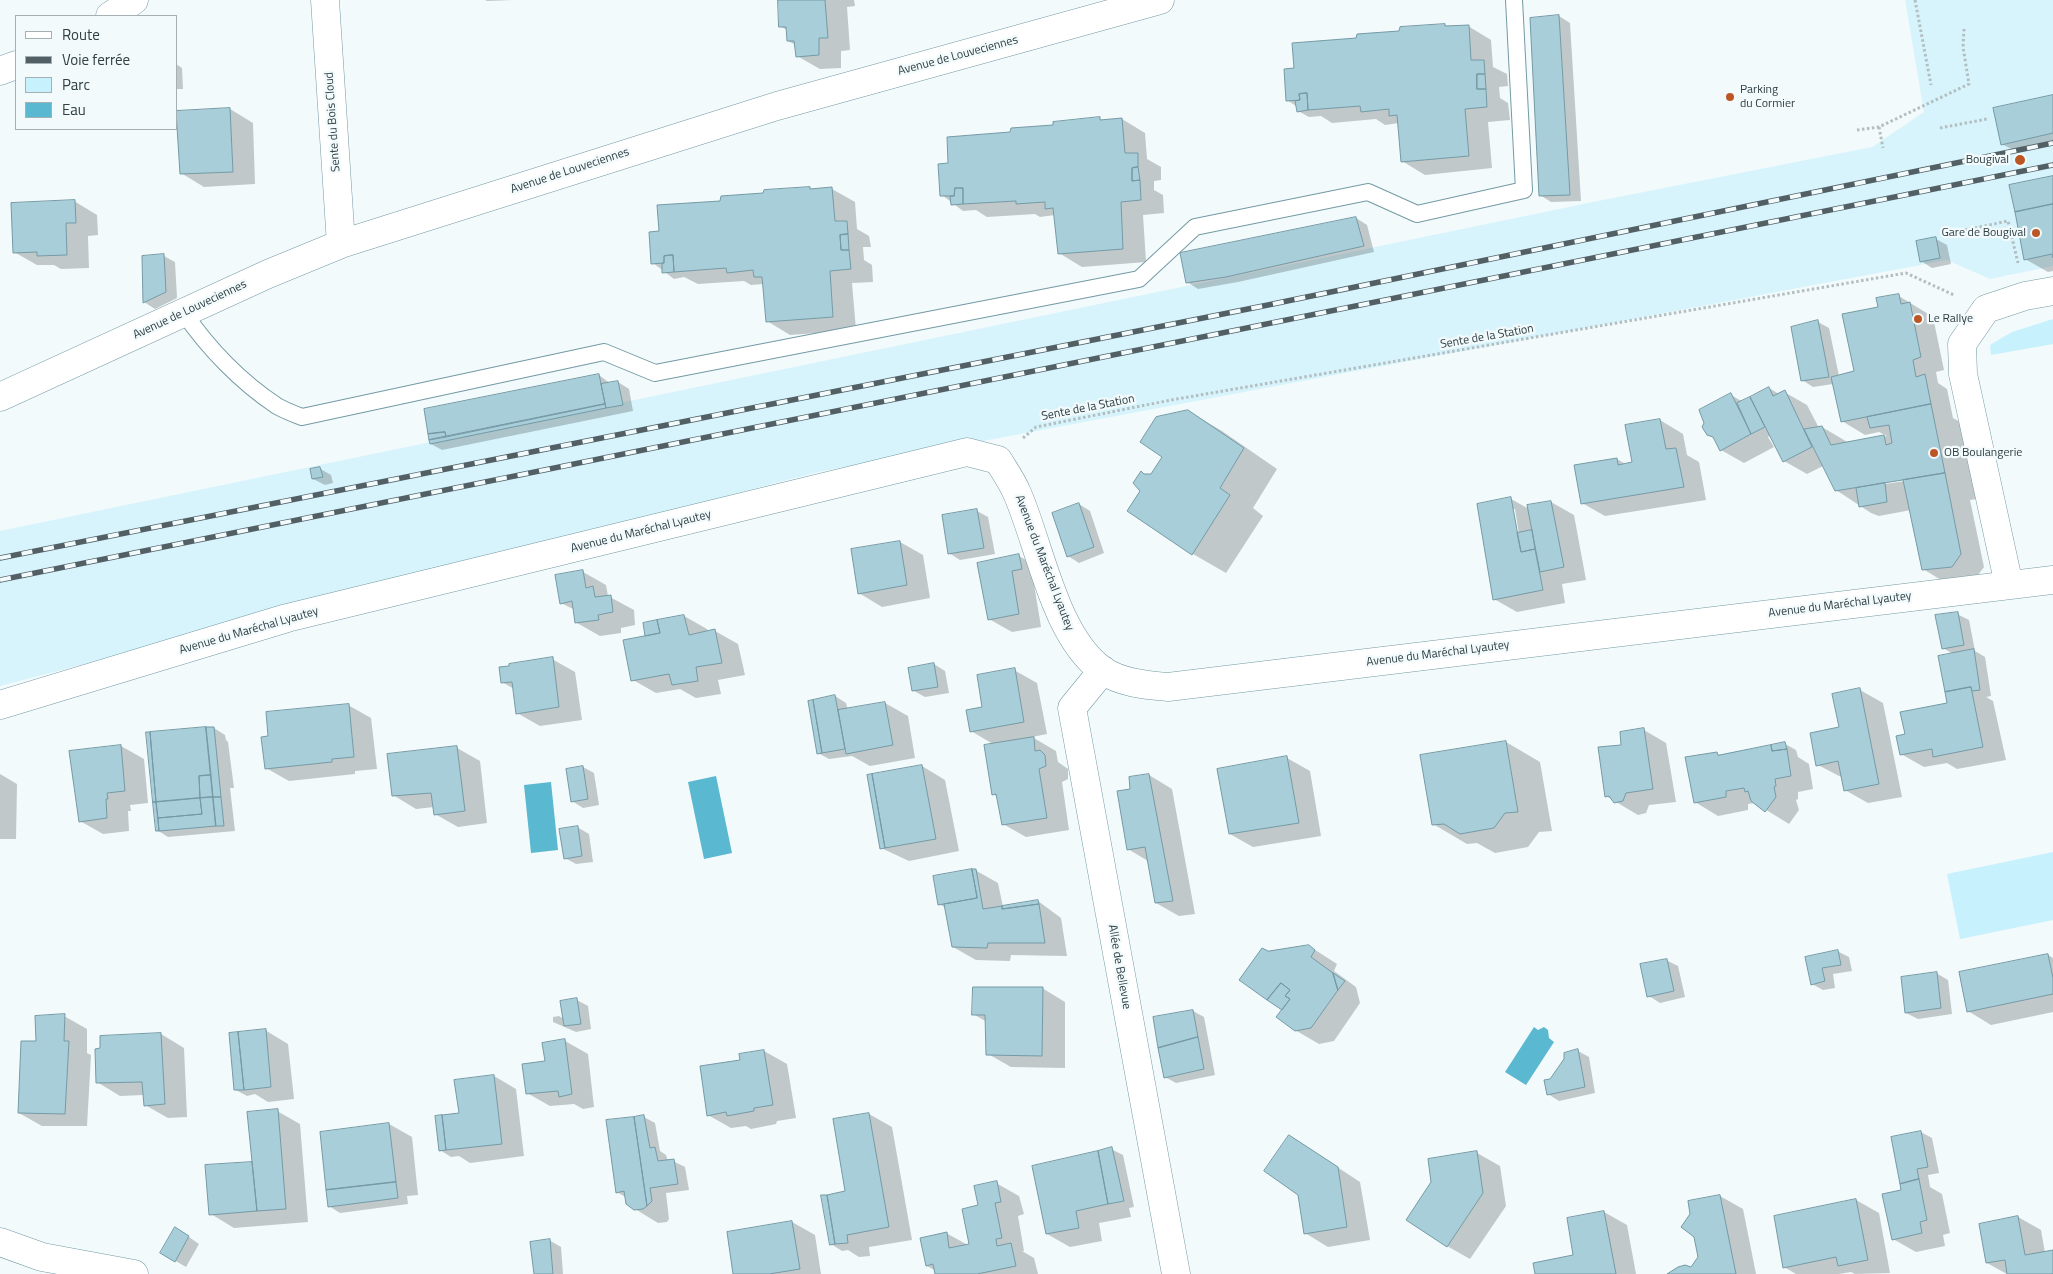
<!DOCTYPE html>
<meta charset="utf-8">
<style>
body{margin:0}
#map{position:relative;width:2053px;height:1274px;overflow:hidden;background:#f2fafc;font-family:"Titillium Web",sans-serif}
canvas{display:block}
.legend{position:absolute;left:15px;top:15px;width:162px;height:115px;box-sizing:border-box;background:#f2fafc;border:1px solid #a4b0b3;margin:0;padding:6px 9px;list-style:none;font-size:15px;color:#304045}
.legend li{display:flex;align-items:center;gap:10px;height:25px}
.legend b{width:25px;border:1px solid #a4b0b3}
</style>
<div id="map">
<canvas width="2053" height="1274"></canvas>
<ul class="legend">
<li><b style="height:6px;background:#fff"></b>Route</li>
<li><b style="height:6px;background:#526065"></b>Voie ferrée</li>
<li><b style="height:14px;background:#c6f1fd"></b>Parc</li>
<li><b style="height:14px;background:#5ab8d0"></b>Eau</li>
</ul>
</div>
<script>
const ctx = document.querySelector('canvas').getContext('2d');
ctx.lineJoin = 'round';
function fillPath(path, color) {
  ctx.fillStyle = color;
  ctx.fill(path, 'evenodd');
}
function trace(path, color, width, dash) {
  ctx.strokeStyle = color;
  ctx.lineWidth = width;
  ctx.lineCap = dash ? 'butt' : 'round';
  ctx.setLineDash(dash || []);
  ctx.stroke(path);
}
function drawText(font, color, halo, rows, align = 'center') {
  ctx.font = font + ' "Titillium Web",sans-serif';
  ctx.lineWidth = 4.5;
  ctx.setLineDash([]);
  ctx.textBaseline = 'middle';
  ctx.strokeStyle = halo;
  ctx.fillStyle = color;
  for (const [text, x, y, turn = 0] of rows) {
    ctx.save();
    ctx.translate(x, y);
    ctx.rotate((+turn || 0) * Math.PI / 180);
    ctx.textAlign = isNaN(turn) ? turn : align;
    if (halo) ctx.strokeText(text, 0, 0);
    ctx.fillText(text, 0, 0);
    ctx.restore();
  }
}
fillPath(new Path2D(`
 M1905,0h148v266l-63,13 -43,-19 -1129,212 -818,214v-155l1593,-329 279,-55 52,-35z`), '#d7f4fc');
fillPath(new Path2D(`
 M2053,319v25l-62,11 -1,-10 22,-13z
 M2053,852v68l-93,19 -13,-65z`), '#c6f1fd');
fillPath(new Path2D(`
 M716,776l16,77 -28,6 -16,-77z
 M551,782l7,68 -27,3 -7,-68z
 M1534,1027l4,3 6,-3 4,3 1,8 5,4 -28,43 -21,-13z`), '#5ab8d0');
fillPath(new Path2D(`
 M485,0h28l-26,1z
 M779,0h75l1,6 -8,1 3,43 -9,1v17l-21,1 -23,-13 -1,-11 -8,-4 -1,-11 -7,-4z
 M1559,16l11,7 11,178 -30,1 -11,-7z
 M1445,25l3,2 20,-1 23,14 2,27 14,7 1,12 -9,1 1,11 8,5 2,17 -22,2 4,46 -67,7 -23,-14 -3,-38 -14,2 -9,-6 -44,4 -11,-7 -12,1 -11,-6 -2,-5 -9,-6 8,-30 62,-31z
 M176,64l6,4 1,21h-7z
 M2053,97v45l-40,8 -11,-6z
 M230,109l23,14 2,61 -51,3 -23,-14z
 M1100,119l4,2 18,-2 23,14 2,26 14,8v13l-7,1v9l9,5 1,18 -21,2 3,47 -64,5 -23,-14 -4,-38 -15,2 -5,-3 -48,3 -11,-7 -13,1 -21,-16 7,-31 62,-31z
 M2053,177v94l-5,1 -23,-13z
 M810,188l3,2 19,-1 23,13 2,27 12,7 2,11h-8l1,13 8,5 1,17 -21,1 4,47 -66,5 -23,-14 -3,-37 -13,1 -7,-4 -46,3 -14,-7 -10,2 -21,-16 7,-31 61,-29z
 M74,201l23,14 1,20 -10,1 1,32 -28,1 -7,-4h-17l-23,-13z
 M1356,218l11,7 7,27 -136,30 -40,7 -11,-7z
 M1936,239l11,6 4,19 -19,4 -11,-7z
 M164,256l11,6 2,36 -22,11 -11,-7z
 M1899,296l34,21 11,53 -8,2 2,11 9,6 6,29 21,12 14,67 -18,3 14,67 -9,12 -29,4 -23,-14 -12,-59 -32,6 -8,-3 -35,-23 -13,-24 -16,8 -23,-13 -13,-26 -3,2 6,10 -30,16 -23,-13 10,-55 12,7 26,-14 10,6 5,-2 23,13 12,23 3,-1 27,16 38,-7 -8,-4 -14,3 -23,-14 -9,-37 -20,3 -11,-7 16,-58 11,6 10,48 16,-4 24,-64zM1760,423l6,3v3l-7,-4zM1905,478v3l-26,4 -1,-2z
 M599,375l12,9 7,-2 11,7 4,22 -191,39 -11,-6z
 M1188,411l34,20 55,38 -24,39 10,8 -37,57 -33,-19 -64,-43 13,-20 3,-16h6l13,-18z
 M1660,420l23,14 4,21 12,7 7,38 -101,16 -23,-13 -6,-37 41,-7 10,6 6,-2z
 M319,468l12,7 2,8 -8,2 -12,-6z
 M1511,499l18,10 22,-7 23,13 12,65 -24,4 3,19 -48,9 -23,-13zM1512,509h3l4,25h-3z
 M1079,504l11,7 14,42 -25,10 -11,-7z
 M977,511l11,6 7,37 -35,6 -11,-7z
 M900,542l23,13 7,43 -48,9 -23,-14z
 M1019,556l23,13 -8,15 7,43 -29,5 -23,-13z
 M583,572l23,13 2,11 26,14 1,15 -14,3v5l-21,3 -23,-13 -2,-13 -14,-7z
 M1957,614l12,6 6,31 10,6 6,39 -5,1 7,4 13,59 -49,9 -10,-6 -23,4 -23,-13 6,-19 41,-31 5,-50 -10,-6z
 M684,616l23,13 1,3 7,-1 23,13 7,31 -27,5 3,14 -25,4 -16,-9 -24,4 -23,-13 13,-43z
 M552,659l23,13 7,48 -42,6 -23,-13 -3,-24 -12,-7z
 M934,664l11,7 4,22 -24,4 -11,-6z
 M1014,670l23,13 10,51 -15,3 24,14 2,11 10,7v10l-6,3 7,48 -43,7 -23,-13 -5,-27 -5,-3v-50l-22,-13 13,-23z
 M1860,690l23,13 19,94 -34,6 -23,-13 -2,-12 -25,-13 22,-37z
 M835,696l11,7 2,7 37,-7 23,13 7,42 -45,8 -18,-10 -23,3 -11,-6 -9,-51zM840,745l7,4v2l-8,-4z
 M348,705l23,13 6,51 -22,2v3l-66,7 -23,-13z
 M214,728l11,7 1,5 2,2 6,46h-4l5,43 -67,6 -11,-7 -9,-97z
 M1644,730l22,13 10,59 -27,3 -3,8 -8,2 -32,-19 17,-50z
 M1506,742l34,20 12,69 -13,1 -11,15 -33,6 -18,-10 -10,1 -34,-20 -11,-68z
 M1785,744l11,6 2,7 11,7 4,25 -15,3v7l-2,1 3,10 -10,14 -34,-21 -7,1v6l-30,6 -23,-14 21,-49 5,3z
 M121,746l23,13 4,44 -18,2 1,6h-3l1,20 -26,3 -23,-13z
 M457,748l23,13 7,62 -29,4 -23,-13 -1,-7 -18,2 -23,-14z
 M1287,758l23,13 11,65 -68,11 -23,-13z
 M922,766l23,14 14,71 -50,10 -28,-13z
 M583,767l11,6 5,32 -16,3 -11,-7 -5,-31z
 M0,774l17,10 -1,55h-16z
 M1149,775l23,14 23,125 -16,2 -23,-13 -8,-42 -20,-12 3,-59z
 M577,827l12,7 4,28 -17,2 -11,-6z
 M975,870l23,13 5,24 35,-6 23,17 6,38 -56,-1 -1,6 -34,-1 -23,-13 -7,-39 -7,-4z
 M1309,946l28,18 -3,7 22,16 4,16 -26,38 -15,3 -24,-14 -12,-20 -15,-57z
 M1837,951l12,6 3,14 -19,3 2,14 -12,2 -11,-6 -6,-26z
 M2048,955l5,3v54l-62,13 -23,-14z
 M1666,960l12,6 7,31 -25,6 -11,-7z
 M1936,973l12,7 4,34 -34,5 -12,-6z
 M1042,988l23,14v66l-54,-1 -23,-13 -1,-32 -14,-8z
 M577,1000l11,6 3,23 -15,3 -23,-10v-5l6,-1 5,3z
 M1193,1011l11,6 11,58 -39,8 -11,-6z
 M64,1016l23,13v24l4,2 -4,71h-45l-23,-13 18,-71z
 M265,1030l23,14 6,55 -26,3 -13,-8 -8,2 -11,-6z
 M161,1034l23,14 3,69 -19,1 -23,-13 -1,-10 -24,1 -23,-14z
 M565,1041l23,13 6,53 -11,2 -9,-5 -24,2 -23,-13 19,-31z
 M764,1051l23,13 9,54 -19,3 -1,3 -25,5 -5,-3 -15,2 -23,-13 33,-54 -1,-6z
 M1578,1051l11,6 6,36 -36,8 -11,-7 3,-14z
 M494,1076l22,13 8,67 -54,7 -11,-7 -8,1 -11,-7 21,-36z
 M277,1111l23,13 8,98 -74,6 -23,-14 -4,-48 46,-3z
 M869,1114l23,13 20,113 -43,7 1,9 -11,1 -11,-7 -6,1 -11,-7 16,-52 -13,-72z
 M644,1117l11,6 5,28 6,4 2,6h5l12,6 4,23 -23,3 3,26 -2,3 -9,1 -23,-14 -8,-11 -10,-6z
 M389,1124l23,13 6,58 -11,1 1,8 -68,9 -11,-7z
 M1921,1132l11,6 7,35 -11,2 2,12 12,7 8,39 -7,2 2,11 -29,6 -23,-13 9,-48z
 M1290,1136l70,46 10,58 -42,7 -23,-14z
 M1111,1149l12,6 11,52 -5,1 2,9 -32,6 3,18 -32,6 -23,-13z
 M1477,1153l23,13 6,40 -36,53 -23,-13z
 M996,1183l23,13 5,18 -6,2 6,35h-2l12,7 4,16h-101l-1,-3 -9,-5 -5,-27 24,-6 22,12h2l9,-39z
 M1720,1196l23,13 13,65h-87l22,-5 9,-11z
 M1856,1200l23,13 11,60 -35,1 -4,-2 -12,2h-43l-12,-7z
 M1604,1212l23,13 9,49h-99l38,-18z
 M2018,1217l23,13 4,23 8,-2v23h-46l-20,-11z
 M792,1222l23,13 6,39h-87z
 M186,1235l13,9 -13,23 -24,-14z
 M549,1240l12,7 2,27h-28z`), '#0003');
const building = new Path2D(`
 M778,0h47l3,38h-9v17l-23,2 -2,-16h-7l-1,-14h-7z
 M1559,15l11,180 -31,1 -9,-178z
 M1445,24v2l24,-1 2,35h13l1,14h-8v15h9l1,18 -22,2 4,47 -68,6 -4,-47 -8,1v-7l-28,3 -1,-6 -52,4 -1,-17 -8,1 1,6 -14,1 -2,-32 10,-1 -2,-25 64,-5 1,-4 42,-3 1,-4z
 M1477,74h8l1,15h-9z
 M1307,93l1,17 -11,2 -2,-11 5,-1 -1,-6z
 M2053,95v38l-52,12 -8,-37z
 M230,108l3,64 -53,2 -4,-63z
 M1100,117v3l22,-2 3,35h13v14l-6,1v13l8,-1 1,20 -20,2 2,47 -65,5 -5,-46 -8,1v-7l-29,2v-3l-53,3v-16h-8l-1,8h-14l-2,-32 10,-1 -1,-26 63,-5 1,-4 42,-3v-3z
 M1138,167l2,13 -8,1v-13z
 M2053,176v28l-38,8 -6,-27z
 M810,187v2l22,-2 3,34h12l1,13 -8,1 1,15h8l2,19 -21,2 3,46 -67,5 -4,-45h-8l-1,-7 -26,3 -1,-5 -52,4 -1,-17 -9,1v7l-13,1 -2,-32 10,-1 -2,-26 63,-4 1,-5 42,-3 1,-3z
 M955,188h8v16l-12,1 -1,-9h4z
 M75,200l1,23h-10l1,32 -30,1v-4l-24,1 -2,-50z
 M2053,204v54l-1,-4 -28,6 -9,-48z
 M1356,217l8,29 -138,31 -40,6 -6,-30z
 M848,234l1,16h-8l-1,-15z
 M1936,237l4,21 -20,4 -4,-21z
 M164,254l2,38 -23,11 -1,-47z
 M673,255l1,17 -12,1v-10h2v-7z
 M1899,294l2,10 9,-2 11,55 -8,3 3,17 9,-3 6,30 -90,18 -10,-45 23,-6 -12,-57 36,-7 -2,-9z
 M1818,320l11,57 -28,4 -10,-54z
 M599,374l6,30 -159,33 -1,-5 -17,2 -4,-25z
 M618,381l5,24 -17,3 -5,-24z
 M1769,387l4,9 12,-6 27,57 -29,15 -33,-65z
 M1731,393l20,41 -31,17 -7,-14 -6,-2 -5,-8 2,-4 -5,-13z
 M1750,397l15,30 -14,7 -14,-31z
 M605,404l1,4 -176,36 -1,-4z
 M1931,404l14,69 -110,18 -31,-62 18,-3 9,19 53,-10 2,10 6,-2 -3,-18 -19,3 -3,-11z
 M1188,410l56,38 -24,40 10,7 -38,60 -65,-44 13,-20 -7,-8 8,-12 3,3h7l11,-17 -22,-15 16,-25z
 M1660,419l6,30 10,-1 8,39 -103,17 -7,-39 43,-7 1,7 14,-3 -7,-37z
 M445,432l1,5 -17,3 -1,-6z
 M320,467l3,10 -11,2 -2,-10z
 M1945,473l16,81 -9,13 -30,3 -19,-90z
 M1885,483l2,19 -28,5 -3,-19z
 M1511,497l10,55 14,-3 8,41 -50,10 -16,-96z
 M1551,501l13,66 -24,5 -13,-67z
 M1079,503l15,44 -27,10 -15,-44z
 M977,509l7,39 -36,6 -6,-39z
 M1532,530l3,19 -14,3 -4,-19z
 M900,541l7,44 -49,9 -7,-45z
 M1019,554l3,15 -10,2 7,43 -31,6 -11,-57z
 M583,570l3,18 7,-2 2,11 16,-2 2,17 -15,3 1,5 -24,3 -3,-22 -12,3 -5,-29z
 M1958,612l6,33 -22,4 -7,-34z
 M684,615l5,20 26,-6 7,34 -26,4 2,14 -26,4 -3,-11 -38,7 -8,-41 37,-7 -3,-13z
 M657,620l3,13 -15,3 -2,-13z
 M1974,649l6,41 -8,1 -1,-4 -26,5 -7,-36z
 M553,657l6,50 -43,7 -4,-32 -11,1 -2,-16 10,-1v-2z
 M934,663l4,24 -26,4 -4,-23z
 M1015,668l9,54 -54,10 -4,-22 16,-3 -5,-32z
 M1971,687l12,60 -50,10 -1,-8 -32,6 -4,-19 9,-2 -5,-22 47,-9 -2,-11z
 M1860,688l19,96 -35,7 -6,-30 -22,5 -6,-33 29,-6 -7,-33z
 M835,695l10,54 -23,4 -9,-53z
 M813,700l9,53 -5,1 -9,-53z
 M885,702l8,43 -47,9 -8,-44z
 M349,704l5,53 -22,2v3l-67,7 -4,-32 7,-1 -2,-24z
 M206,727h8l7,70h-8z
 M206,727l5,48 -12,1 1,22 -44,4 -6,-70z
 M1644,728l9,61 -27,4 -3,8 -9,2 -5,-7 -4,1 -7,-50 23,-2 -1,-13z
 M146,732h4l6,70h-3z
 M1034,737l1,14 5,-1 5,5 1,11 -7,3 8,49 -45,7 -6,-31 -4,1 -8,-50z
 M1506,741l12,71 -13,1 -11,15 -34,6 -16,-10 -12,1 -12,-70z
 M1785,742l2,7 -15,2 -1,-6z
 M121,745l4,46 -18,2 1,6h-2l1,19 -28,4 -10,-71z
 M1771,745l1,6 15,-2 4,27 -16,3 1,7 -2,1 2,10 -11,15 -14,-11 -3,-10 -3,1 -1,-4 -18,3v6l-32,6 -9,-46 32,-5 1,3z
 M457,746l8,65 -31,4 -3,-22 -39,3 -5,-42z
 M1287,756l12,67 -70,11 -12,-65z
 M922,765l14,74 -51,9 -13,-74z
 M583,766l5,33 -17,3 -5,-33z
 M872,774l13,74 -5,1 -13,-74z
 M1149,774l24,127 -18,2 -10,-56 -18,3 -10,-59 13,-2 -1,-12z
 M211,775l2,22 -13,1 -1,-22z
 M213,797h8l3,29h-8z
 M213,797l3,29 -57,5 -1,-13 44,-4 -2,-16z
 M200,798l2,16 -44,4 -2,-16z
 M153,802h3l3,29h-3z
 M578,826l4,30 -18,3 -5,-30z
 M972,869h4l7,40 19,-3v3l37,-5 6,39h-57l-1,5 -35,-1 -8,-43 33,-6z
 M972,869l5,29 -39,7 -5,-29z
 M1038,900l1,4 -37,5v-3z
 M1309,945l6,5 -4,7 22,16 5,17 -27,38 -16,3 -19,-14 14,-18 -5,-3 5,-6 -9,-7 -14,17 -28,-20 23,-32 6,3z
 M1838,950l3,15 -19,3 3,13 -14,4 -6,-28z
 M2048,954l5,24v16l-86,18 -8,-40z
 M1667,959l7,32 -27,6 -7,-33z
 M1937,972l4,36 -36,5 -4,-36z
 M1333,973l12,8 -7,9z
 M1281,983l9,7 -5,6 5,3 -8,11 -15,-10z
 M973,987h70l-1,69 -56,-1 -1,-40h-13z
 M577,998l4,26 -17,2 -4,-25z
 M1193,1010l5,27 -40,11 -5,-31z
 M65,1014l-1,27h5l-4,73 -47,-1 3,-72h15l-1,-25z
 M266,1029l5,58 -27,3 -6,-58z
 M238,1032l6,58h-10l-5,-57z
 M161,1033l4,71 -21,2 -2,-24 -46,1 -1,-34 5,-1v-12z
 M1198,1037l6,32 -40,9 -6,-30z
 M565,1039l7,55 -13,3 -1,-6 -32,3 -4,-30 23,-3 -3,-18z
 M1578,1049l7,38 -38,8 -3,-15 6,-1 14,-20v-6z
 M764,1050l9,55 -19,3v3l-27,5 -1,-4 -19,4 -7,-50 40,-6 -1,-6z
 M494,1075l8,69 -56,6 -4,-35 17,-2 -5,-33z
 M278,1109l8,100 -29,2 -10,-99z
 M869,1113l20,114 -42,8 1,8 -13,1 -8,-49 18,-4 -12,-72z
 M442,1115l4,35 -7,1 -4,-35z
 M644,1115l6,33 5,-1 3,14 16,-2 4,25 -28,4 2,13 -5,5 -13,-89z
 M634,1117l13,89 -4,3 -9,1 -8,-6 -2,-13 -8,2 -10,-73z
 M389,1123l7,59 -70,8 -6,-58z
 M1921,1131l7,36 -11,2 2,10 -19,5 -9,-47z
 M1289,1135l49,32 9,60 -43,7 -6,-39 -34,-24z
 M1112,1147l12,54 -16,3 -10,-53z
 M1098,1151l10,53 -32,7 3,17 -33,6 -14,-68z
 M1477,1151l6,42 -36,54 -41,-27 25,-38 -3,-23z
 M252,1162l5,49 -48,4 -4,-50z
 M1919,1179l8,41 -7,2 2,11 -30,7 -10,-46 19,-4 -1,-6z
 M997,1181l4,21 -6,1 7,35 -6,1 1,7 14,-3 5,23 -39,8h-42l-2,-10 -7,2 -6,-28 27,-6 2,16 20,-4 -7,-35 16,-4 -4,-19z
 M396,1182l2,16 -70,9 -2,-17z
 M821,1195h6l8,49 -5,1z
 M1720,1195l16,79h-69l11,-7 7,-2 6,2 7,-10 -4,-20 -13,-10 9,-13 -2,-13z
 M1856,1199l12,61 -30,6 -2,-9 -53,11 -9,-52z
 M1604,1211l12,63h-81l-2,-11 40,-8 -6,-37z
 M2018,1216l7,39 28,-5v24h-46l-2,-14 -19,3 -7,-39z
 M792,1221l8,48 -31,5h-36l-6,-42z
 M175,1227l14,9 -14,26 -15,-9z
 M550,1239l3,35h-19l-4,-32z`);
fillPath(building, '#a7ced9');
trace(building, '#759aa5', 1);
const lane = new Path2D(`
 M184,313c24,35 57,69 93,93 7,4 17,8 25,11l302,-65 51,21 484,-94 56,-52 173,-35 49,22 107,-24 -10,-190`);
const street = new Path2D(`
 M325,0l16,244
 M110,16l24,-16
 M0,71l16,-6
 M0,397l268,-123 73,-30 436,-138 383,-106
 M2009,585l-46,-211 -1,-30 24,-35 39,-13 28,-5
 M1103,670l-31,38 104,566
 M0,705l287,-87 680,-166 31,8c6,10 14,21 19,33 23,52 37,142 85,177 19,13 44,15 66,17l885,-107
 M0,1242l42,15 92,17`);
trace(lane, '#749aa4', 18);
trace(street, '#749aa4', 29);
trace(new Path2D(`
 M1915,0l16,85
 M1879,127l4,21
 M1940,128l47,-9
 M1857,130l22,-3 90,-43 -6,-37 1,-18
 M1960,231l48,-10 10,42
 M1023,438l13,-11 135,-27 735,-127 48,22`), '#b3bec1', 3, [2.5, 2.5]);
trace(lane, '#fff', 16);
trace(street, '#fff', 28);
const rail = new Path2D(`
 M0,558l1263,-252 790,-163
 M0,580l2053,-415`);
trace(rail, '#526065', 5.5);
trace(rail, '#f2fafc', 4, [11]);
for (const [x, y, r, color] of [
 [1730,97,5,"#bc5725"],
 [2020,160,6,"#bc5725"],
 [2036,233,5,"#bc5725"],
 [1918,319,5,"#bc5725"],
 [1934,453,5,"#bc5725"]
]) {
  const dot = new Path2D();
  dot.arc(x, y, r, 0, 2 * Math.PI);
  ctx.fillStyle = color;
  ctx.fill(dot);
  trace(dot, '#f2fafc', 2);
}
drawText('12px', '#304045', '#f2fafc', [
 ["Avenue de Louveciennes",958,56,-15],
 ["Sente du Bois Cloud",333,122,-94],
 ["Avenue de Louveciennes",570,171,-18],
 ["Avenue de Louveciennes",190,310,-25],
 ["Sente de la Station",1487,337,-10],
 ["Sente de la Station",1088,408,-11],
 ["Avenue du Maréchal Lyautey",641,532,-14],
 ["Avenue du Maréchal Lyautey",1044,563,69],
 ["Avenue du Maréchal Lyautey",1840,605,-7],
 ["Avenue du Maréchal Lyautey",249,631,-16],
 ["Avenue du Maréchal Lyautey",1438,654,-7],
 ["Allée de Bellevue",1119,967,80]
]);
drawText('12px', '#304045', '#f2fafc', [
 ["Parking",1740,90],
 ["du Cormier",1740,104],
 ["Bougival",2009,160,"right"],
 ["Gare de Bougival",2026,233,"right"],
 ["Le Rallye",1928,319],
 ["OB Boulangerie",1944,453]
], 'left');
</script>
